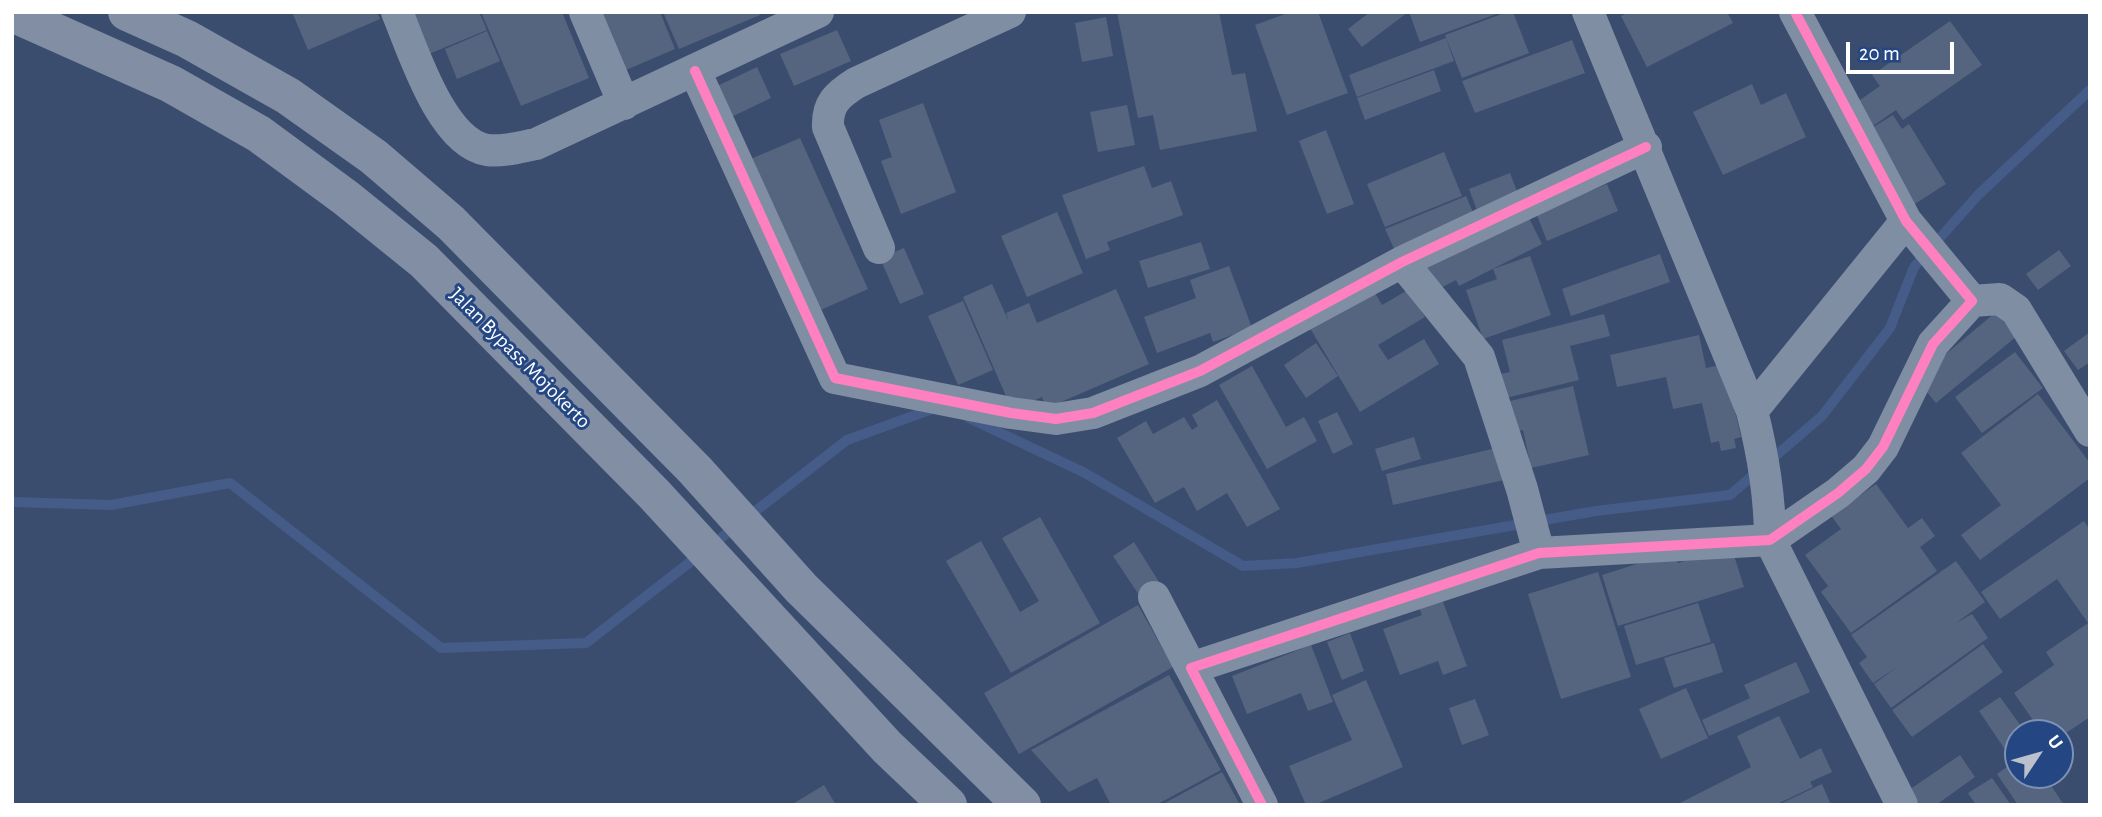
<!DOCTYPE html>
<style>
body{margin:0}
#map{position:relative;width:2102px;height:817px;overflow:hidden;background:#3a4d6e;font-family:"Alegreya Sans",sans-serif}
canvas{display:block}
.frame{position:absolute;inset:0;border:14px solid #fff;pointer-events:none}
.north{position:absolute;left:2004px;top:719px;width:70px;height:70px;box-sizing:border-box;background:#244784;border:2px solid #7c91b5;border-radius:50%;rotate:54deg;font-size:19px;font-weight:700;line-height:28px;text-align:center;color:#fff}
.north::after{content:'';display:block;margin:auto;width:24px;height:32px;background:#bac1cc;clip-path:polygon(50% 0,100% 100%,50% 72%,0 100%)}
.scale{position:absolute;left:1846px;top:42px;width:108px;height:32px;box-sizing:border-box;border:4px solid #fff;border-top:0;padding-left:9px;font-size:21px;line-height:24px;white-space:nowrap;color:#fff;-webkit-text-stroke:5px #244784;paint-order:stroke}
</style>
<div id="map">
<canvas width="2102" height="817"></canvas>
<div class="frame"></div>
<div class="north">U</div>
<div class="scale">20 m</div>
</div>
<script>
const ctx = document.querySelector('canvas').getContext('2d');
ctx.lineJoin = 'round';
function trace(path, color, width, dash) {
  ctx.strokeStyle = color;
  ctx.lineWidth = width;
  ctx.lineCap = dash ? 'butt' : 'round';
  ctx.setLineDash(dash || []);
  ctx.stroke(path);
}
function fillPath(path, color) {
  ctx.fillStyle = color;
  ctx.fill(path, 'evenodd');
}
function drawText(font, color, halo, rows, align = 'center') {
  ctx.font = font + ' "Alegreya Sans",sans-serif';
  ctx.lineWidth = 6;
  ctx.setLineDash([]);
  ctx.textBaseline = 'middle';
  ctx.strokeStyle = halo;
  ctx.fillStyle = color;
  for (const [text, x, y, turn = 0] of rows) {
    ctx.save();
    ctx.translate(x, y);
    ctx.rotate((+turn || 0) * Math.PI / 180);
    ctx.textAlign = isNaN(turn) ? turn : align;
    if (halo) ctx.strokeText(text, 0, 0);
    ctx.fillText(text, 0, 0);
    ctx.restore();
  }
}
trace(new Path2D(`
 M969,418l116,55 158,93 54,-3 299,-52 134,-16 92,-79 68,-88 24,-61 64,-72 112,-105
 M12,502l99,3 119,-22 211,165 145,-5 261,-203 88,-32`), '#455c88', 10);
fillPath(new Path2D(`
 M292,12h85l3,7 -72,31z
 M405,12h74l8,18 -63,26z
 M481,12h81l27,66 -68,28z
 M594,12h66l15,37 -56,24z
 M663,12h96l1,3 -81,34z
 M1117,12h102l13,63 13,-2 12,58 -97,19 -7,-35 -15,3z
 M1291,12h27l30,81 -61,22 -32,-90z
 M1370,12h38l-46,35 -14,-18z
 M1409,12h90v1l-79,29z
 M1507,12h6l16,41 -67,25 -17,-43z
 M1629,12h98l6,11 -86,44 -26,-51z
 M1106,17l7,39 -31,6 -7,-39z
 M1950,21l32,44 -79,55 -7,-10 -23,16 -16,-24 23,-16 -8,-11z
 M837,30l14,31 -57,25 -14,-32z
 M487,31l13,30 -43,18 -12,-30z
 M1446,38l8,23 -97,36 -8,-22z
 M1572,40l13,33 -110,40 -13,-32z
 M757,67l14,31 -46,22 -14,-31z
 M1434,70l7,21 -76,29 -8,-22z
 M1752,84l9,21 25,-12 20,44 -83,38 -30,-63z
 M923,103l33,89 -55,22 -20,-53 11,-4 -13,-37z
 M1127,105l8,40 -37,7 -8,-40z
 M1893,115l9,14 7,-5 37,60 -36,23 -45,-75z
 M1326,130l28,74 -27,10 -28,-73z
 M800,138l68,151 -54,24 -68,-152z
 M1444,152l18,44 -77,31 -18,-43z
 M1144,166l8,22 19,-7 12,34 -76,27 3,8 -24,9 -24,-64z
 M1510,173l10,26 -41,17 -10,-27z
 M1607,184l11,27 -71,30 -11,-28z
 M1466,196l11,26 -80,33 -12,-26z
 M1057,212l26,61 -56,24 -26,-61z
 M1526,212l16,32 -83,42 -3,-6 -19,10 -13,-26z
 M1201,242l9,27 -62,19 -9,-27z
 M904,248l20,46 -24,10 -20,-46z
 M2059,250l12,16 -33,24 -12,-16z
 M1660,254l10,28 -99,34 -9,-27z
 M1530,256l21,59 -68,24 -17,-49 31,-11 -4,-10z
 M1229,266l23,62 -39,14 -3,-9 -53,20 -13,-36 52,-19 -6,-18z
 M992,284l17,38 -3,-9 23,-10 8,20 79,-34 33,75 -102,44 -5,-11 -30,13 -49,-113z
 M1371,286l11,19 26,-15 17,27 -47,28 10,15 36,-21 15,25 -79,48 -53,-89z
 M963,301l30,69 -35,15 -30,-69z
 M1996,312l21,24 -81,67 -20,-24z
 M1604,314l6,22 -40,10 9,34 -77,19 -6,-24 14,-3 -8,-32z
 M2090,332v30l-12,8 -14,-19z
 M1699,335l7,33 18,-4 17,73 -7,2 2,9 -15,3 -2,-10 -8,2 -9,-40 -29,6 -7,-32 -49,10 -7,-32z
 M1316,343l22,33 -32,22 -22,-33z
 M2015,352l28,36 -61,45 -27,-36z
 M1252,366l34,61 18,-10 13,24 -50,28 -48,-84z
 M1573,386l16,69 -58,13 -8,-38 -14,3 -7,-30z
 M2038,394l52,69v15l-110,82 -19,-25 40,-30 -40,-52z
 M1217,400l63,109 -33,18 -20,-34 -30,18 -13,-24 -29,16 -38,-65 29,-17 7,13 31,-17 8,13 6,-4 -6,-11z
 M1337,412l16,32 -20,10 -15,-33z
 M1414,437l7,22 -39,12 -7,-22z
 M1496,448l8,32 -111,25 -7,-31z
 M1876,484l32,44 14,-10 13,18 -15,11 17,24 -86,62 -30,-41 7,-6 -23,-31 36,-26 -14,-19 24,-8z
 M1040,517l60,106 -89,50 -65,-112 35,-20 39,71 19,-11 -37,-63z
 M2084,521l6,9v187l-30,20v-4h-18l-28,-40 40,-28 -8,-13 42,-29 -31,-44 -57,40 -19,-27z
 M1134,542l25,40 -20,13 -26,-39z
 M1731,546l13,41 -126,39 -16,-51 72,-23 4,11z
 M1956,561l29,41 -29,21 16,-9 16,24 -97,70 -17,-24 23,-17 -24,16 -14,-20 8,-6 -16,-22z
 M1598,572l33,105 -70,22 -33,-105z
 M1440,594l27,72 -24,9 -5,-14 -38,14 -17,-46 39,-14 -5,-12z
 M1698,603l13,39 -75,23 -12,-39z
 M1138,605l35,62 -154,87 -35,-61z
 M1350,633l14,38 -22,9 -15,-38z
 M1714,643l9,29 -49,16 -10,-30z
 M1983,644l20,28 -91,65 -20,-27z
 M1311,645l22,57 -25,9 -7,-18 -54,21 -15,-38z
 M1796,662l14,30 -101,44 -7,-16 48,-22 -6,-13z
 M1169,675l52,95 -65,35h-45l-14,-27 -28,14 -38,-42z
 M1366,680l37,87 -89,38h-8l-17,-39 63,-26 -20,-45z
 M1686,688l22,50 -47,21 -22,-50z
 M2000,697l26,36h-8v13l-10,8 -29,-43z
 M1475,699l14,36 -27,10 -13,-37z
 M1779,716l21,43 21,-11 11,24 -22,10 3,5 -38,18h-99l75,-38 -14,-31z
 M1960,755l15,22 -39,28h-17l-10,-15z
 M2018,759v16h26l20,30h-46l-21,-31z
 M1222,772l18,33h-79z
 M1992,778l19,27h-35l-8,-12z
 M1822,784l9,21h-53z
 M824,785l12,20h-45z`), '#55657f');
trace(new Path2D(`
 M397,12c16,38 44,130 90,138 16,2 33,-3 49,-6l282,-132
 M585,12l39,92
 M1588,12l164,399c11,43 18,84 18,129l132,265
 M695,71l140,307 176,35 45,6 37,-6 107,-42 202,-109 244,-115
 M879,248l-51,-121c-1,-23 9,-32 28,-44l154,-71
 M1402,262l77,95 43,132 17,64
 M1972,301l28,-2 16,11 74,121
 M1752,411l154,-190
 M1154,597l37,71
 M1262,805l-71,-137 348,-115 231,-13 68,-47 28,-24 17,-22 50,-103 39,-43 -66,-80 -111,-209`), '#808ea4', 32);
trace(new Path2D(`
 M127,12l60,27 101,57 86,61 77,66 244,247 106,118 221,217
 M12,13l159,71 88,50 87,64 78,63 230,233 233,253 61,58`), '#818ea3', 38);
trace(new Path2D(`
 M695,71l140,307 176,35 45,6 37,-6 107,-42 202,-109 244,-115
 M1262,805l-71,-137 348,-115 231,-13 68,-47 28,-24 17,-22 50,-103 39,-43 -66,-80 -111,-209`), '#ff80c0', 10);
drawText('21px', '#fff', '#244784', [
 ["Jalan Bypass Mojokerto",520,358,45]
]);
</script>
